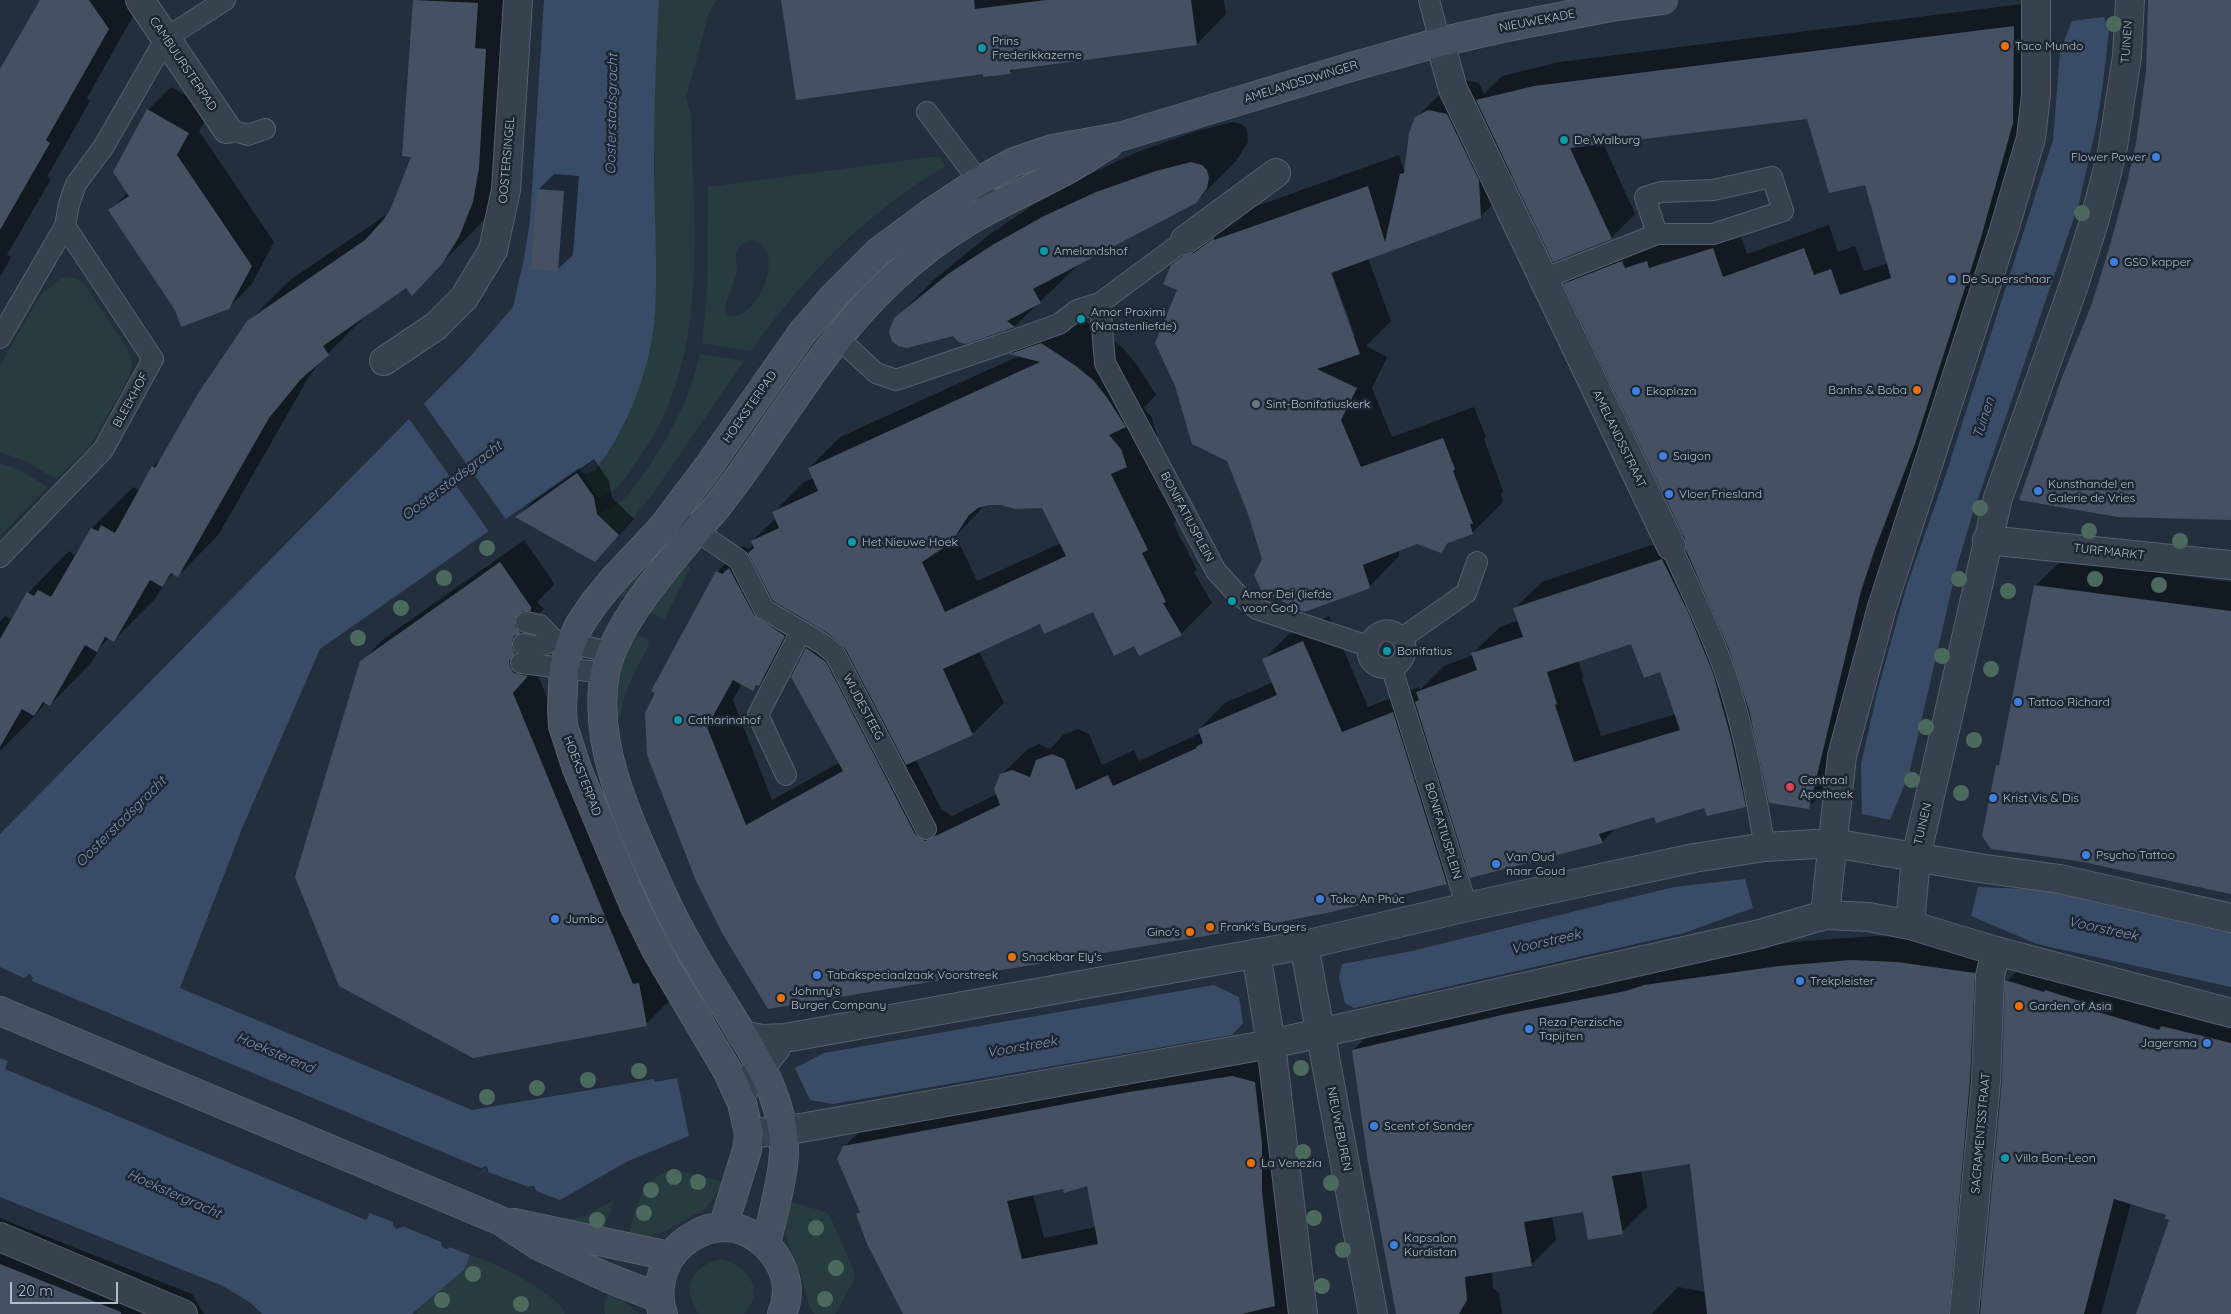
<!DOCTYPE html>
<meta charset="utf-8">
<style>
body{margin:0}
#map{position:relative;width:2231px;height:1314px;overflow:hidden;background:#242f3e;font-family:Quicksand,sans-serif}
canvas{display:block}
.scale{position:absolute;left:10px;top:1282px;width:108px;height:22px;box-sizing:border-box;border:2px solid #b4bcc9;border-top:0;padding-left:6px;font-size:15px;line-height:18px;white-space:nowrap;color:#b4bcc9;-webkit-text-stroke:4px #1d2633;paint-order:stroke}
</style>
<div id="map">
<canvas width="2231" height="1314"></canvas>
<div class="scale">20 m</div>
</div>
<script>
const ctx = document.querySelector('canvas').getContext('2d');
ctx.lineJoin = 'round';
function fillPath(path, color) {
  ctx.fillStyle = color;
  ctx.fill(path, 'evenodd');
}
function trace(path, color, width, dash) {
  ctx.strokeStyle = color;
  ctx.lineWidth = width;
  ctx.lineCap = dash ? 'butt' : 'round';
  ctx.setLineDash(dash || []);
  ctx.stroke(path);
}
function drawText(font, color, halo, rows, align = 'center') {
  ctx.font = font + ' Quicksand,sans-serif';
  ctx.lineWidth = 5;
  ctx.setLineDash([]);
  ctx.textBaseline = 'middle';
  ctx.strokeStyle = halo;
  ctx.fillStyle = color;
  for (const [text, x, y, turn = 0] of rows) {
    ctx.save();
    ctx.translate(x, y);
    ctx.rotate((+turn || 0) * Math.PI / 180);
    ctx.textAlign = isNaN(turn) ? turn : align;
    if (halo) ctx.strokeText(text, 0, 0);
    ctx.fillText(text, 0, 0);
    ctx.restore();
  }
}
fillPath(new Path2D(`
 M659,0h58l-8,12 -23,86 5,17c2,95 14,198 -22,289 -7,18 -18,36 -29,52 -11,17 -22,37 -42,42l-14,-24 11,-5 27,-44 16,-38 14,-54 3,-18 -1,-215z
 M939,156l7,10c-79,46 -143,111 -195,185l-49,-8 5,-49 1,-107zM752,240c38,11 3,85 -24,75l-4,-7 13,-35 -1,-19 4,-9z
 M970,203l1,3 -221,238 -52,66 -4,-3 112,-166 71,-78z
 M62,277l13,1 9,5 43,65 5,15 -3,14 -39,69 -34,33 -31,-18 -25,-9v-86l39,-69z
 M700,354l44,7 -92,134 -33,40 -22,-21c8,-4 17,-7 24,-13 12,-10 20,-24 29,-36 23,-35 41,-70 50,-111z
 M0,463l20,7 27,17 -47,49z
 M667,543l-39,57 -10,-8z
 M686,564l4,4 -26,52 -16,-9z
 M636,634l12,6 1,6c-14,24 -25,44 -29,72h-4c-1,-30 6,-55 17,-82z
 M676,1170l44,11 3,3 -17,24 -42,24 -23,5 -13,-2c10,-29 12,-60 48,-65z
 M614,1200l-11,33 -45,-12 23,-3z
 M788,1201l38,11 4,4 23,53 2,9 -20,36h-21l-5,-9 -9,-33 -13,-31 -3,-15z
 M470,1255c18,4 93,41 95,59h-149l3,-5 45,-39z
 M722,1259c26,7 44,32 22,55h-45c-19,-27 -7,-49 23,-55z
 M612,1291l28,23h-35l-1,-7 4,-15z`), '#263c3f');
fillPath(new Path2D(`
 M544,0h115c-3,54 -5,108 -5,163 0,50 4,101 1,151 -3,51 -28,118 -61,157l-10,3 -5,-6 -259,181 -77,177 -63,162 292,122 182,-31 1,3 22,-4 12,58 -61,25 -68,39 -24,-9 -2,-5h-4l-89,58 29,11 -6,15 -52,44h-150l-11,-11 -28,-17 -223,-89v-139l8,3 -3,8 361,151 4,-7 23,9v4l8,2 87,-60h-7l-449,-187 -1,-6 -3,-1 -28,61v-201l469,-476 44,-51 11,-48 6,-38z
 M2104,17l5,13 -6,53 -6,40 -18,80 -108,316 -14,47 -48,208 -19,46 -28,-6 -1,-50 17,-75 28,-101 40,-114 107,-334 7,-88 12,-31z
 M1745,879l8,29 -69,25 -330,75 -9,-5 -6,-25 3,-14 70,-13 262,-64z
 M1978,887l72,3 181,41v56l-194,-43 -66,-28z
 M1214,985l25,12 4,26 -11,12 -399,69 -23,-4 -15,-32 29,-15z`), '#394c67');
fillPath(new Path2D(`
 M422,401l85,120 -17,12 -83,-117z
 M0,967l24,11 6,-4 3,4 -2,5 -2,-6h-2l-27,61z
 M485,1166l3,2v4l41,15 5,-1 2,5 -2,1 -2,-4 -88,56 2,2 7,-1 -6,4 -5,-2 -1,-5 -39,-16 -5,3 -4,-3 2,-6 1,5 3,1 87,-56h-8z`), '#242f3e');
fillPath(new Path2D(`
 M41,0h101l-55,98 3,3 -43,76 4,2 -44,76 4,2 -11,20v-204z
 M414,0h103l-11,183 -23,38 -71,73 -6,-8 -36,26 -45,44 -15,19 -91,159 -41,42 -4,-3 -9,9 -10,17 -41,41 -5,-2 -8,8 -10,17 -41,42 -4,-3 -12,15 -34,34v-130l5,-5 6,3 17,-26 41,-42 5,4 6,-6 12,-21 41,-41 6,3 4,-4 10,-19 10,-11 85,-134 42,-42 99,-67 10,-18 13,-40h-8z
 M783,0h441l2,14 -29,30 -182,24 -5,5 -26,-1z
 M2038,2l-1,95 -204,686 -25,25 -41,-24 -22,22 -40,1 -50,9 -38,11 -15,15 -135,21 -20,20 -117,27 -561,97 -113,-314 -4,-3 65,-118 26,-26 6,3 5,-5 -2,-3 24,-23 -3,-5 31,-31 9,-4 -4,-10 31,-31 179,-81 -8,-2 30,-30 31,-11 35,22 17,14 13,16 19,30 -12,13 8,10 5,17 -13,13 34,70 -5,5 24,47 -3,2 18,31 -31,31 -42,20 -4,-10 -42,-34 -53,13 -61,28 25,52 -32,31 -56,26 25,49 11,7 45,-22 4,-19 27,-26 11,-5 11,5 13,-14 15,-6 11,5 13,31 32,-15 5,11 62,-28 -2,-4 26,-26 48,-21 -9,-23 25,-25 40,-18 39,91 51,-20 1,3 24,-24 29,-11v-2l27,-26 19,-7 -4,-12 27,-26 142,-48 -119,-250 24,-24 82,-23 3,7 63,-19 10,29 82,-29 9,27 17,-6 9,25 24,-8 -22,-80 -58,-66 -205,26 32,71 -24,24 -100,-68 1,15 -32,32 -112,41 23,63 -25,25 21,11 -15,31 20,49 82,-30 12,30 -2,2 19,52 -2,3 2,8 -31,31 -20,7 -12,12 -23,-10 -18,8v6l-31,32 -105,-29 -91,-293 32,-32 42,-24 153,-55 6,19 11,-56 32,-32 12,-7 19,4 5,11 18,-18 57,-14zM1330,267l25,69h-2l-25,-68zM995,503l48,4 18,36 -84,38 -21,-45 29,-31zM806,619l19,11 -18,18 -15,29 47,86 -67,37 -39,-100 9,-17 11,6 32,-30zM1632,643l29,28 15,43 -75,22 -19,-58 1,-2 -5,-16z
 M171,87l40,23 -12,21 75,111 -22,42 -24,24 -52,1 -66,-98 18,-19 20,-82z
 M1232,122l10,2 5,5 1,13 -12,19 -41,41 -116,62 -64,62 -49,16 -12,-7 -59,-16 41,-41 54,-44 46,-31 50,-27 51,-24 60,-21z
 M554,174l25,2 -6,79 -16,15 -19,-80z
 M594,459l15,22 3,17 22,21 -24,26 -93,-28 15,-15z
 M524,540l30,43 -1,3 -16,16 7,7 -10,9 4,11 -6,8 18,16 -15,15 121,294 6,-1 7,40 -23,23 -285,-362 24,-24z
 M2062,560l169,22v312l-234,-129 4,-3 34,-176z
 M1876,936l47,2 76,11 -24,347 7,6 21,-220 4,-101 25,-25 199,55v303h-94l33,-94 -2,-5 -37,-12 -30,111h-449l26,-27 28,5 -15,-129 -50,7 6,37 -25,25 -38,-22 -32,6 4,24 -25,25 -39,6 1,17 6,5 3,21h-105l-44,-264 26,-25 340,-73 86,-11z
 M1255,1054l22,6 23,254h-396l-47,-100 4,-3 -17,-64 23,-23zM1088,1184l8,43 -52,11 -11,-44z
 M0,1218l192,76 12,20h-204z`), '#0007');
fillPath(new Path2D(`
 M40,0h49l20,29 -63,111 4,3 -50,87v-161z
 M413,0l65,3 -3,45 11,1 -7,119 -6,34 -14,35 -17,27 -30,32 -6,-8 -83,58 6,9 -28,24 -32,39 -91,159 -7,-4 -9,14 -12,-7 -36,62 -9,-5 -8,15 -12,-7 -35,61 -7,-4 -9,14 -12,-7 -22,38v-108l27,-47 7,4 4,-6 13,7 40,-69 7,3 3,-6 14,8 37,-67 3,2 42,-73 50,-74 118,-81 19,-21 7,-11 20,-51 -9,-1z
 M781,0h193l1,9 71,-9h145l6,45 -187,25 1,4 -28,3v-3l-187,26z
 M2148,0h83v520l-113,-3 -99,-17 43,-123 29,-71 17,-54 19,-69 9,-40 10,-72z
 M2014,26l-1,97 -33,118 -65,203 -40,105 -14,42 -52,218 -40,-6 -20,-93 -20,-61 -43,-99 -1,-11 -122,-255 59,-23 3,7 22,-7 2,7 64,-20 10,29 81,-29 10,27 17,-6 9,26 51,-17 -26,-93 -36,8 -22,-74 -237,29 42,91 -59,23 -77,-162 58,-14z
 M147,109l42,24 -12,22 75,111 -23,43 -48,18 -6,-17 -67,-100 21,-14 -16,-24z
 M1428,110l19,4 32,66 2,38 -150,55 29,81 -43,15 40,19 -16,32 20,47 82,-29 12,31 -2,2 20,53h-3l3,10 -25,9 -7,10 -24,-9 -54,21 7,22 -2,2 -64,23 -43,-22 -7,-15 8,-16 -14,-45 -21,-53 -35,-17 -17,-58 -20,-43 22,-53 -14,-6 8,-19 13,-10 10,-2 20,-15v2l154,-54 17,56 15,-68 4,-1 5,-40 6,-16z
 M1191,162l11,3 5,5 2,8 -2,10 -11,15 -163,86 8,14 -34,18 8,6 -49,17 -7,-2 -6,-6 -46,12 -9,-2 -6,-5 -3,-9 5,-14 54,-44 46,-30 50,-28 52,-24 60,-21z
 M537,189l27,2 -6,81 -27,-3z
 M1041,343l35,23 17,14 13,16 20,31 -17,8 12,14 6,18 -16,7 37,76 -6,3 24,49 -3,1 19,32 -43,21 -5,-10 -20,10 -21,-44 -49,22 -4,-10 -97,45 30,66 -67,30 -61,-117 -16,-14 -56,-33 -25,-48 6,-5 -3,-7 28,-13 -7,-16 46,-21 -10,-23 232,-106 -31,-8zM989,505h12l14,4 27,-1 24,48 -121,56 -23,-50 29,-19 18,-28 9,-7z
 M577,473l17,24 3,17 22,21 -24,27 -80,-45z
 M1662,559l26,53 25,61 18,65 15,69 -39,9 -3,-8 -48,15 -2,-6 -55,17 4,9 -133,35 -55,-176 4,-2 -3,-8 61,-22 -6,-17 52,-16 -10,-29zM1631,644l13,34 16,-6 20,58 -106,32 -19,-57 2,-1 -10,-32z
 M500,562l31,45v4h-9l-7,8v7l6,7 -7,3 -2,5v6l3,6 -6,8 1,6 4,6 14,3 -15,17 120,291 6,-1 8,43 -174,32 -134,-72 -44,-109 65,-216z
 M729,568l25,47 31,21 -26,50 -3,-1 -3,6 -20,-11 -26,47 39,98 97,-54 -52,-94 15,-29 20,14 89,172 10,7 75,-36 -6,-16 6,-15 12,-4 18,7 6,-17 16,-6 12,5 12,31 32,-15 5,11 84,-38 -1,-1 7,-4 -5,-14 79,-34 -15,-36 41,-18 39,91 51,-20 54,172 -116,28 -96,19 -467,78 -46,-76 -26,-52 -49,-126 -2,-42 10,-20 -4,-2 65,-120 6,3z
 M2034,585l197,26v283l-153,-33 -87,-12 -9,-13 14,-71h3z
 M1851,960l46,2 78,11 -5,107 -21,234h-242l-17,-150 -78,12 11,58 -35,6 -5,-28 -59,10 8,44 -67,11 2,23 -8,14h-63l-28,-151 -16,-113 154,-36 120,-23 18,-6 135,-19z
 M2005,980l39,12 1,-2 38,12 -2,5 78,23 2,-4 70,17v271h-95l33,-94 -4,-1 1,-4 -52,-16 -30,115h-104l22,-232z
 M1232,1076l23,6 7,62v47l6,56 7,59 -33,8h-339l-36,-70 -11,-30 4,-2 -23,-53 6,-13 286,-54zM1087,1186l11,58 -76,15 -15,-58 56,-12 1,4z
 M0,1264l121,48v2h-121z`), '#455162');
const service = new Path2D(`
 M1429,0l11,42
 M927,112l52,69 13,27
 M227,129l21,6 17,-6
 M1543,279l114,-45h56l70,-23 -11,-34 -59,13 -52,2 -16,5 12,37
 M1100,303l5,60 111,208 21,23 20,15 111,37
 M837,337l39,36 20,7 112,-38
 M0,338l65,-112 4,-22 7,-20 28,-38 62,-108 59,-38
 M1014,340l45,-16 18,-14 23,-7 85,-63
 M685,523l54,37 25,49
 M1671,546c18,41 38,81 53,123 20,58 30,118 41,178
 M0,557l103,-107 50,-91 -88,-133
 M769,612l54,32 12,10 91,175
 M526,622l14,3 14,15
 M1402,638l64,-45 11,-31
 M523,644l15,3 16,-7 57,12
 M521,663l84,10
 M1392,669c11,-6 19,-19 9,-31 -24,-28 -56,31 -9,31l75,238
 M786,775l-28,-60 43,-84`);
const pedestrian = new Path2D(`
 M1185,240l91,-67`);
const minor = new Path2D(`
 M140,0l87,129
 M1440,42l13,47 218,457
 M384,361l52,-35 28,-28 29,-48 13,-60 12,-190
 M1987,540l244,25
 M1825,915l17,-159 40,-149 122,-377 27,-92 5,-43v-95
 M1910,925l6,-68 82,-359 75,-210 21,-66 18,-69 15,-97 3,-56
 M1304,945l69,369
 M1256,953l15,91 32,270
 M742,1035l20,4 23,-1 519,-93 163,-38 227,-49 71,-11 68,-4 146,25 81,11 171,39
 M740,1096l10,-17 26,-31
 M749,1134l52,-6 470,-84 489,-110 65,-19 44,2 41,8 86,26 235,62
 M0,1237l183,77
 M1964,1314l22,-233 4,-105 6,-25`);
const secondary = new Path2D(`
 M0,1011l501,210 38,25 67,31 53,21
 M514,1223l155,33
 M723,1227l24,-77 2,-16 -7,-31 -15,-33 -71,-120 -22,-45 -57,-136 -14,-43 -1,-18 2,-40 7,-25 9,-19 15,-22 18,-22 49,-52 46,-61 94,-134 32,-37 44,-44 54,-40 47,-31 35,-19 38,-13 67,-12 232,-70 89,-25 62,-14 109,-21 52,-7
 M766,1244c6,-27 18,-67 18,-94 0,-58 -37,-107 -66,-155 -21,-33 -40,-66 -56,-101 -30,-67 -71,-147 -57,-221 11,-56 78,-125 114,-169 58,-74 101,-157 170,-222 24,-23 52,-45 81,-62 29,-17 61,-31 91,-47 16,-8 31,-19 47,-28
 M663,1314c-6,-15 -4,-30 1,-45 10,-26 42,-47 71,-41 37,9 63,50 47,86`);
trace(service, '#565f6c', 22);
trace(pedestrian, '#565f6c', 30);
trace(minor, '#565f6c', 30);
trace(secondary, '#565f6c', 30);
trace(service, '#38414e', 20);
trace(pedestrian, '#38414e', 28);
trace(minor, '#38414e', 28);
trace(secondary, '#465061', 28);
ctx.fillStyle = '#4b6a5d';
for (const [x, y] of [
 [2114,24],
 [2082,213],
 [1980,508],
 [2089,531],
 [2180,541],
 [487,548],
 [444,578],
 [1959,579],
 [2095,579],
 [2159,585],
 [2008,591],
 [401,608],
 [358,638],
 [1942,656],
 [1991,669],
 [1926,727],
 [1974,740],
 [1912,780],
 [1961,793],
 [1301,1068],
 [639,1071],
 [588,1080],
 [537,1088],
 [487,1097],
 [1303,1152],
 [674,1177],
 [698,1182],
 [1331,1183],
 [651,1190],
 [644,1213],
 [1314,1218],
 [597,1220],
 [816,1228],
 [1343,1250],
 [836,1268],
 [473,1274],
 [1322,1286],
 [825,1299],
 [442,1300],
 [521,1304]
]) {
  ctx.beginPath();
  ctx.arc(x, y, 8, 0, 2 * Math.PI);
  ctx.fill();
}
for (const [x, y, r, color] of [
 [2005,46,5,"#e8710a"],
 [982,48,5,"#0f9aa8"],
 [1564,140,5,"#0f9aa8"],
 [2156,157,5,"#3f7fe0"],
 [1044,251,5,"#0f9aa8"],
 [2114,262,5,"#3f7fe0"],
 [1952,279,5,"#3f7fe0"],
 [1081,319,5,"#0f9aa8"],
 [1917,390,5,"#e8710a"],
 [1636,391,5,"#3f7fe0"],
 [1256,404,5,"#6b7280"],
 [1663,456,5,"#3f7fe0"],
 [2038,491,5,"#3f7fe0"],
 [1669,494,5,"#3f7fe0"],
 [852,542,5,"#0f9aa8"],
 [1232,601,5,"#0f9aa8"],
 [1387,651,5,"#0f9aa8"],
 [2018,702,5,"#3f7fe0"],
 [678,720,5,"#0f9aa8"],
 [1790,787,5,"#e0444e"],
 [1993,798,5,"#3f7fe0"],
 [2086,855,5,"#3f7fe0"],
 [1496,864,5,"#3f7fe0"],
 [1320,899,5,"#3f7fe0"],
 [555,919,5,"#3f7fe0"],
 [1210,927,5,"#e8710a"],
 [1190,932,5,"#e8710a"],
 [1012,957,5,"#e8710a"],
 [817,975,5,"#3f7fe0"],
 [1800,981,5,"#3f7fe0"],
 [781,998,5,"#e8710a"],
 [2019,1006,5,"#e8710a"],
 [1529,1029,5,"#3f7fe0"],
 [2207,1043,5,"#3f7fe0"],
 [1374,1126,5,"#3f7fe0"],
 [2005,1158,5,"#0f9aa8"],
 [1251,1163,5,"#e8710a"],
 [1394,1245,5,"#3f7fe0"]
]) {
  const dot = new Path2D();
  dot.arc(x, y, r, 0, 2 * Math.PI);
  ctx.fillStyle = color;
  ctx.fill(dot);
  trace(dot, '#1d2633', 2);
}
drawText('12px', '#b4bcc9', '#1d2633', [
 ["NIEUWEKADE",1537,21,-11],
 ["TUINEN",2127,42,-86],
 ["CAMBUURSTERPAD",183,64,56],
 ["AMELANDSDWINGER",1301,82,-17],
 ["OOSTERSINGEL",507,160,-85],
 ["BLEEKHOF",131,400,-61],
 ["HOEKSTERPAD",750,407,-55],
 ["AMELANDSSTRAAT",1619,439,64],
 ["BONIFATIUSPLEIN",1187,517,62],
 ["TURFMARKT",2109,552,6],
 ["WIJDESTEEG",863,707,62],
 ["HOEKSTERPAD",582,776,69],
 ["TUINEN",1923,824,-77],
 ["BONIFATIUSPLEIN",1443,831,73],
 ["NIEUWEBUREN",1339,1129,79],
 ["SACRAMENTSSTRAAT",1981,1133,-85]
]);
drawText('12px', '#b4bcc9', '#1d2633', [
 ["Prins",992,41],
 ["Frederikkazerne",992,55],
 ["Taco Mundo",2015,46],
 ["De Walburg",1574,140],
 ["Flower Power",2146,157,"right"],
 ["Amelandshof",1054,251],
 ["GSO kapper",2124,262],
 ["De Superschaar",1962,279],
 ["Amor Proximi",1091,312],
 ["(Naastenliefde)",1091,326],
 ["Banhs & Boba",1907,390,"right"],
 ["Ekoplaza",1646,391],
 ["Sint-Bonifatiuskerk",1266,404],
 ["Saigon",1673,456],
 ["Kunsthandel en",2048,484],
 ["Galerie de Vries",2048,498],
 ["Vloer Friesland",1679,494],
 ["Het Nieuwe Hoek",862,542],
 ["Amor Dei (liefde",1242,594],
 ["voor God)",1242,608],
 ["Bonifatius",1397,651],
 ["Tattoo Richard",2028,702],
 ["Catharinahof",688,720],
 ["Centraal",1800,780],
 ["Apotheek",1800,794],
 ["Krist Vis & Dis",2003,798],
 ["Psycho Tattoo",2096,855],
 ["Van Oud",1506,857],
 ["naar Goud",1506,871],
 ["Toko An Phúc",1330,899],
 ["Jumbo",565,919],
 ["Frank's Burgers",1220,927],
 ["Gino's",1180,932,"right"],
 ["Snackbar Ely's",1022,957],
 ["Tabakspeciaalzaak Voorstreek",827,975],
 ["Trekpleister",1810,981],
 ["Johnny's",791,991],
 ["Burger Company",791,1005],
 ["Garden of Asia",2029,1006],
 ["Reza Perzische",1539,1022],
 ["Tapijten",1539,1036],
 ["Jagersma",2197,1043,"right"],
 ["Scent of Sonder",1384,1126],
 ["Villa Bon-Leon",2015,1158],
 ["La Venezia",1261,1163],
 ["Kapsalon",1404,1238],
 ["Kurdistan",1404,1252]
], 'left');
drawText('italic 14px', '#7c92b1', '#1d2633', [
 ["Oosterstadsgracht",612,114,-89],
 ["Tuinen",1984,418,-72],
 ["Oosterstadsgracht",452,481,-37],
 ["Oosterstadsgracht",121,822,-45],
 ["Voorstreek",2103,929,12],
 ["Voorstreek",1546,942,-13],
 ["Voorstreek",1022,1047,-10],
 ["Hoeksterend",275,1053,23],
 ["Hoekstergracht",174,1194,24]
]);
</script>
